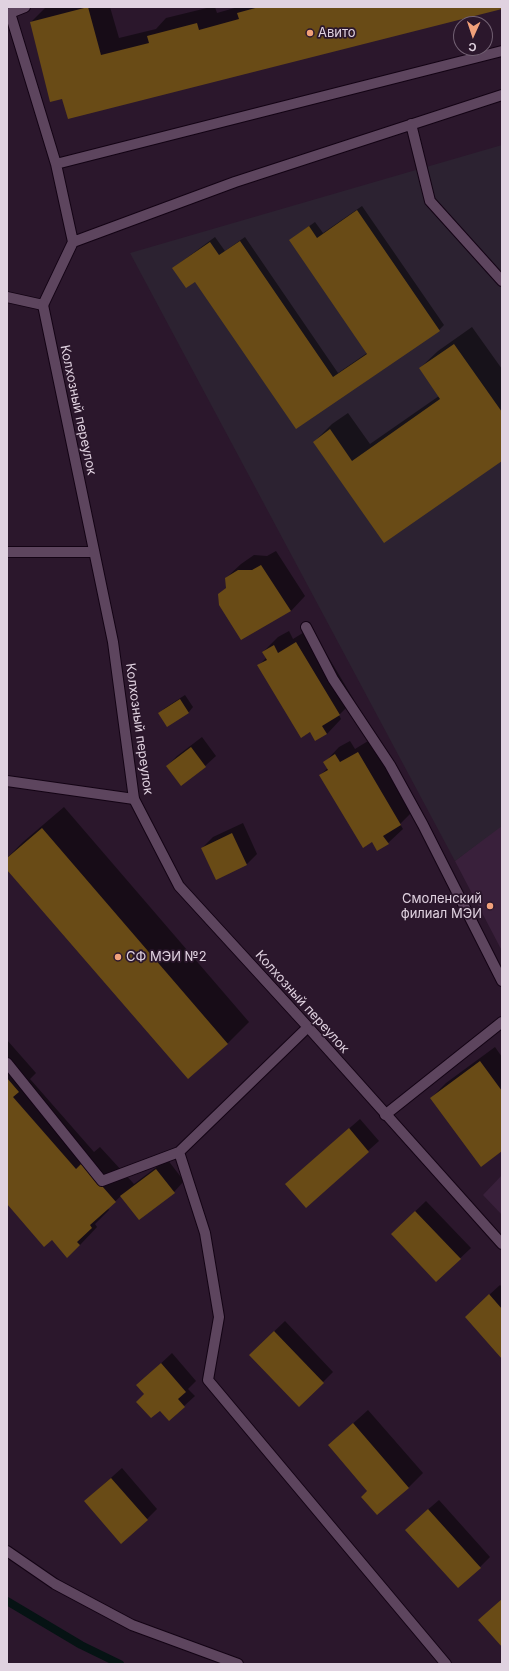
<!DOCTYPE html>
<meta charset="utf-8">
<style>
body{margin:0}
#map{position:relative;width:509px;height:1671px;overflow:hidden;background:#2b172c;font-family:Inter,sans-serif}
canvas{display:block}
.frame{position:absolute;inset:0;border:8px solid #e0d2e0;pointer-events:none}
.north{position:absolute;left:453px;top:16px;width:40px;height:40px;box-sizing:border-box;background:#2b172c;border:1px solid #736274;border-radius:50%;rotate:183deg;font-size:11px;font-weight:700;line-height:16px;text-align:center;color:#e0d2e0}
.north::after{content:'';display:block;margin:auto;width:14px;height:18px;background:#f1a17b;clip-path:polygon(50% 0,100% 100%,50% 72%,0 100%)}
</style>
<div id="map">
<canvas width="509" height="1671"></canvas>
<div class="frame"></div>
<div class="north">С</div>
</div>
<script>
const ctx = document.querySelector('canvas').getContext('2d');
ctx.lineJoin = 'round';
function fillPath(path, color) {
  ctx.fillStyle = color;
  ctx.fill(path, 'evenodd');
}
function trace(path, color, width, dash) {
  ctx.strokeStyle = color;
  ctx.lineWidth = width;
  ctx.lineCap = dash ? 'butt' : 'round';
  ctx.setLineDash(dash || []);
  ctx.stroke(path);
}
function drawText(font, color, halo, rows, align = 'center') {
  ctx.font = font + ' Inter,sans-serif';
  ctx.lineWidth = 3.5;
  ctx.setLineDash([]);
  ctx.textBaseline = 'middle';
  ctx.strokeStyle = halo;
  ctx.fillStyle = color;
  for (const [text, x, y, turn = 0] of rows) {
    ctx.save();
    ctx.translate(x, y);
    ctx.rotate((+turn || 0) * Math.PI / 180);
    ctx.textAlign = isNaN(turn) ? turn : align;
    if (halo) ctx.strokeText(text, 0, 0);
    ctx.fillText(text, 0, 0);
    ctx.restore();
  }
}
fillPath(new Path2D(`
 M502,824v127l-47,-90z
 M502,1175v40l-19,-20z`), '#39203b');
fillPath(new Path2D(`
 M502,145v681l-47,35 -325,-608z`), '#2c2231');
fillPath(new Path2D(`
 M46,7h64l9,31 37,-9 10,-11 45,-11h4l2,6 21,-6 264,1 -439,90 -32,-76z
 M362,206l82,119 -5,5 -143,98 -100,-147 -23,-13 42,-31 10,14 20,-14 93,136 29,-20 -77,-113 25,-18 8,11z
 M472,327l30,42v90l-118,83 -70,-100 18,-18 16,-11 22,31 69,-48 -19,-28 18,-17z
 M276,551l29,45 -14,15 -64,-24 -1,-9 15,-14 13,-9 13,1z
 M311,628l43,72 -15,15 2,4 -14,15 -16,-3 -52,-66 7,-7 -3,-6 15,-15 11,-6 4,8z
 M185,695l8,12 -5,6h-29l6,-5z
 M202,737l14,19 -11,10 -24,19 -14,-19 10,-10z
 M373,738l42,71 -15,15 3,5 -15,14 -16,-2 -52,-66 8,-7 -3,-6 14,-15 11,-6 5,8z
 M64,807l185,215 -21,21 -40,35 -181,-210v-10l16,-16z
 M243,823l14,31 -10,10 -45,-16 11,-11z
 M7,1040l29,33 -6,6 64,73 6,-5 34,37 33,-25 17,22 -10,11 -53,4 -13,12 1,2 -14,14 2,3 -17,18 -28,-6 -45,-36z
 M495,1047l7,10v93l-71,-52 15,-15z
 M360,1119l19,22 -73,65 -9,-32z
 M426,1201l45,47 -35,33 -34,-57z
 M500,1285l2,2v70l-25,-51z
 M285,1321l48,51 -34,34 -38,-62z
 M172,1353l24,28 -8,8 7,7 -11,10 -24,3 -22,-24z
 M368,1410l55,63 -15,15 -40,3 -39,-46z
 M122,1468l35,41 -10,10 -62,-18z
 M439,1500l51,57 -10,10 -63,-48z`), '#0007');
trace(new Path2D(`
 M7,1601l74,44 39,19`), '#061314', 8);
fillPath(new Path2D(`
 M88,7l13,48 48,-12 -2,-7 50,-13 2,7 40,-11 -2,-6 22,-6h243v2l-434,110 -6,-20 -12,3 -20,-80z
 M357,210l83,121 -144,98 -101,-147 -9,6 -14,-20 38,-26 9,13 21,-14 93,136 34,-23 -78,-114 20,-14 8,12z
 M454,344l48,68v49l-118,82 -71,-101 17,-13 22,32 88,-62 -21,-31z
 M261,565l30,46 -50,29 -22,-35 -1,-11 8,-6 -1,-10 13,-8h14z
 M296,642l44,73 -18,11 5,8 -12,7 -5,-9 -9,6 -44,-73 10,-5 -5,-8 12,-7 4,8z
 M180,699l9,14 -22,14 -9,-14z
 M191,747l15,20 -25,19 -15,-20z
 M358,752l43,73 -18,11 6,8 -12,7 -5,-9 -9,6 -44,-73 9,-5 -5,-8 12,-8 5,8z
 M42,828l186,216 -40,35 -181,-209v-12z
 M232,833l15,32 -31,15 -15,-32z
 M480,1061l22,30v60l-21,16 -51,-69z
 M7,1078l12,14 -6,5 63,72 6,-6 34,39 -26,23 2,3 -15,14 3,3 -13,13 -15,-18 -8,7 -37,-43z
 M349,1128l20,24 -63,56 -21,-24z
 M156,1169l19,24 -36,27 -19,-24z
 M415,1211l46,48 -25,23 -45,-48z
 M489,1294l13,15v50l-37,-42z
 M274,1331l50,52 -25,24 -50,-52z
 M161,1363l25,29 -8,7 7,8 -16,14 -9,-10 -9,7 -15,-16 8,-8 -8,-9z
 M353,1423l56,65 -32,27 -16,-18 6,-6 -39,-46z
 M111,1478l37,42 -27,24 -37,-43z
 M428,1509l53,59 -23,20 -53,-58z
 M502,1599v48l-24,-27z`), '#694b16');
const lane = new Path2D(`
 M25,7l-15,6 46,151
 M411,124l19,77 72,80
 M73,242l-17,-78 446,-113
 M7,297l36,8 30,-63 162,-60 267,-87
 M7,552h87
 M306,627l27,52 57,86 33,60 79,156
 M7,781l127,18
 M7,1063l95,118 77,-29 129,-125
 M385,1115l117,-93
 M179,1152l26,81 14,84 -11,63 238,284
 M7,1551l48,33 77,41 106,39`);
const street = new Path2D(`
 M43,305l70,337 21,157 45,87 129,141 194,217`);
trace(lane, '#130314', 12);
trace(street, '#130314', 12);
trace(lane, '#5d455e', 10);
trace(street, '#5d455e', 10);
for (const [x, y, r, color] of [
 [310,33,4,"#f1a17b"],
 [490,906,4,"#f1a17b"],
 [118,957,4,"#f1a17b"]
]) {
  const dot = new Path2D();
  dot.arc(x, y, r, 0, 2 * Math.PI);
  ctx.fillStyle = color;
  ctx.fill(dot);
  trace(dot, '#2b172c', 1.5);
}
drawText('13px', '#e0d2e0', '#2b172c', [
 ["Авито",318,33],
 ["Смоленский",482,899,"right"],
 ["филиал МЭИ",482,914,"right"],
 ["СФ МЭИ №2",126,957]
], 'left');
drawText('13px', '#e0d2e0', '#2b172c', [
 ["Колхозный переулок",78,410,78],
 ["Колхозный переулок",139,729,82],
 ["Колхозный переулок",302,1002,48]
]);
</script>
